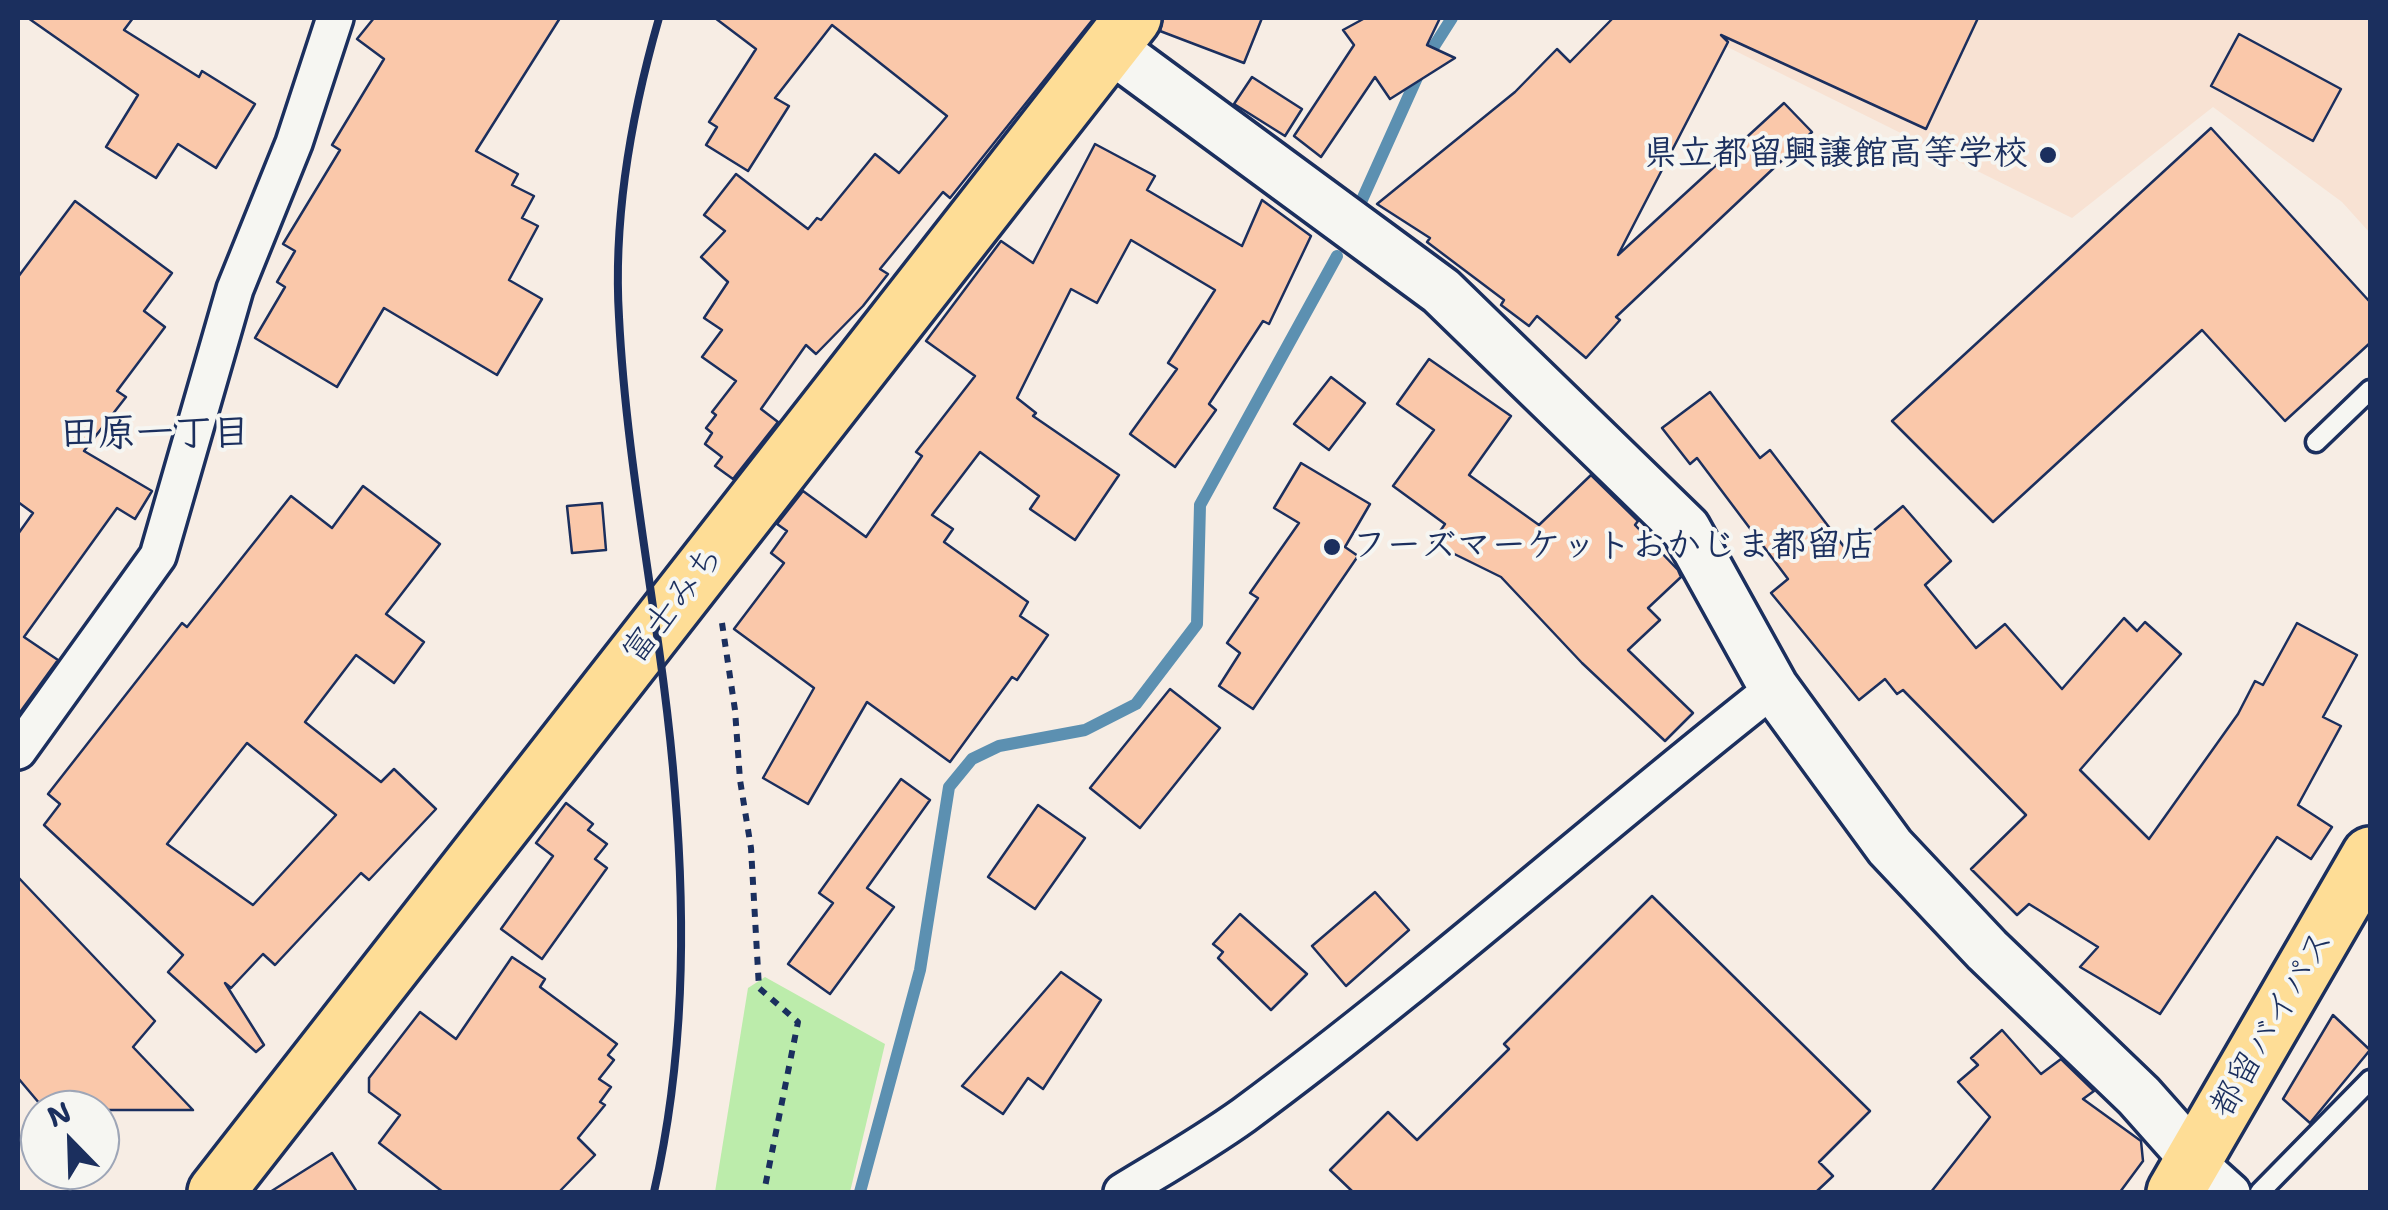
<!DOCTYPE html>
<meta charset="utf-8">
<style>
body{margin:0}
#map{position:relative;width:2388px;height:1210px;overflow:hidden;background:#f7ede4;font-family:"Shantell Sans",sans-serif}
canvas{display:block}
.frame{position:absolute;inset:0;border:20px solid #1b2f5e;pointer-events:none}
.north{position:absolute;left:20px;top:1090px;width:100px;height:100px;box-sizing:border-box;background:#f6f6f2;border:2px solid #9ea6b7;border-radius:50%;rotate:337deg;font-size:28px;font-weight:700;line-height:40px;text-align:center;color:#1b2f5e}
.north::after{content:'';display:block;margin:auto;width:35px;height:45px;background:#1b2f5e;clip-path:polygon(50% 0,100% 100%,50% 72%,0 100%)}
</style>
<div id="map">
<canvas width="2388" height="1210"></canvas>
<div class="frame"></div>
<div class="north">N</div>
</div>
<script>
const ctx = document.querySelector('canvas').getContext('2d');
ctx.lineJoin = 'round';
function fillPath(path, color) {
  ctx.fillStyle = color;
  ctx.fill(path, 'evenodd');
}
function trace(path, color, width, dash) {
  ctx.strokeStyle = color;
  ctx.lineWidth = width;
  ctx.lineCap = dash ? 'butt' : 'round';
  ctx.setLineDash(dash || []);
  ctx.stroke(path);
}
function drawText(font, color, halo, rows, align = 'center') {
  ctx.font = font + ' "Shantell Sans","Klee One",sans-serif';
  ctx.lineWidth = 8;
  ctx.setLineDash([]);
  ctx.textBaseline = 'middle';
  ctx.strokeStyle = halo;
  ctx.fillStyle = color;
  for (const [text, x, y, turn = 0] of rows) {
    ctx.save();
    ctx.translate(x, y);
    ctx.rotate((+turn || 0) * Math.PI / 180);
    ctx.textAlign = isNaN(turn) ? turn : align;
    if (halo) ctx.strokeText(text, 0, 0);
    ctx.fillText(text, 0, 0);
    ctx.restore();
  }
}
fillPath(new Path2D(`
 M1669,18h701v215l-28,-31 -129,-95 -141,111z`), '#f8e2d3');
fillPath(new Path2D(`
 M765,977l120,67 -35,148h-135l33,-204z`), '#bcecab');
trace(new Path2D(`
 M1361,202l63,-140 28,-44
 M860,1192l60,-222 29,-183 23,-28 27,-13 86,-16 51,-26 61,-80 3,-119 137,-249`), '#5c90b1', 12);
const building = new Path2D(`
 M28,18h105l-9,12 75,47 3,-6 53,33 -39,64 -38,-24 -22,34 -50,-31 32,-52z
 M374,18h186l-84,133 42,23 -6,11 22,11 -12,22 16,8 -29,54 33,19 -45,76 -113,-67 -47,79 -82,-49 30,-51 -8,-5 18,-31 -12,-7 57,-94 -8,-5 52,-86 -27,-20z
 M715,18h379l-144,180 -7,-6 -63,77 8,5 -25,32 -47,48 -10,-9 -45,64 17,13 -45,57 -18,-13 7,-9 -17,-13 7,-11 -6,-5 10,-13 -4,-3 24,-31 -34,-24 20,-27 -18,-12 24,-36 -27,-25 24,-26 -21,-16 32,-41 72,55 9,-11 4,2 54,-66 24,19 48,-57 -115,-91 -57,73 14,8 -41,65 -42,-26 11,-18 -8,-5 47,-73z
 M1163,18h99l-18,45 -84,-32z
 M1365,18h75l-13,27 28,13 -65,41 -15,-22 -54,80 -27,-21 60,-91 -11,-15z
 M1613,18h365l-52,111 -205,-94 7,7 -110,213 166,-152 28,29 -196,185 4,3 -34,38 -49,-42 -8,10 -28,-21 3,-5 -77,-58 3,-4 -53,-34 138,-112 42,-43 13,13z
 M2239,34l102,55 -28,52 -102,-55z
 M1252,77l50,32 -17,27 -51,-32z
 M2211,128l159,174v41l-85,78 -83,-91 -209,192 -101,-101z
 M1095,144l60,32 -8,14 95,56 20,-46 49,36 -42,88 -6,-3 -54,83 7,6 -41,57 -45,-33 47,-65 -9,-6 47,-73 -84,-50 -34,63 -26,-14 -54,109 19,15 -3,3 86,59 -44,65 -45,-31 9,-13 -59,-44 -48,63 21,14 -9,13 84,60 -8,14 28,19 -31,45 -5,-3 -62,85 -83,-60 -59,102 -45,-26 51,-90 -80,-59 50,-66 -13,-10 16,-22 -10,-7 26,-33 63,46 56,-81 -6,-4 59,-76 -49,-35 75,-100 32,22z
 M75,201l97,72 -28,38 21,16 -48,64 9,6 -42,54 68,40 -17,28 -18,-11 -93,129 34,23 -40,55v-181l15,-21 -15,-11v-225z
 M1429,359l82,57 -42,59 70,50 52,-50 47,46 -3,4 43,45 3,7 -33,31 12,12 -32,30 65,63 -28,28 -83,-78 -81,-86 -69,-34 13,-19 -52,-38 41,-56 -37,-26z
 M1331,377l34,26 -36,47 -35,-26z
 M1710,392l50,66 10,-8 78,102 55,-46 48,55 -26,24 51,63 29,-24 57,65 62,-71 13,13 8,-9 36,32 -101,116 69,69 89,-125 17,-33 8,4 34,-62 60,32 -34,62 18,9 -43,79 34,22 -21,32 -34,-22 -117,177 -80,-47 18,-20 -69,-43 -12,11 -46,-46 55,-54 -123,-125 -6,4 -12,-15 -26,21 -88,-107 17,-14 -91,-121 -7,6 -28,-36z
 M1301,463l69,41 -25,43 13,9 -105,153 -34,-23 21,-33 -13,-10 31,-45 -8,-5 49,-70 -25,-15z
 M363,486l77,58 -54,70 38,28 -30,41 -38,-28 -51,67 76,60 13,-13 42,40 -67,71 -8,-7 -86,92 -12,-11 -32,34 -6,-5 39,62 -8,7 -88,-80 15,-17 -139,-130 16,-21 -12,-10 134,-171 5,4 104,-131 41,32zM247,743l89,72 -83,90 -86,-61z
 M602,503l4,47 -34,3 -5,-47z
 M1170,689l50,39 -80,100 -50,-40z
 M901,779l29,21 -63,88 27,19 -64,87 -42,-30 45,-61 -14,-10z
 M566,803l27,21 -5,6 19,14 -12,15 12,9 -65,91 -41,-30 52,-73 -17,-13z
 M1038,805l47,33 -50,71 -47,-32z
 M18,877l137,144 -22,26 60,63h-148l-27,-32z
 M1375,892l34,38 -63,56 -34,-40z
 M1652,896l218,215 -51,51 14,14 -17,16h-463l-23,-22 58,-58 29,28 92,-91 -5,-5z
 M1240,914l67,60 -36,36 -53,-52 5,-6 -10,-8z
 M512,957l33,22 -5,8 77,57 -9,11 6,5 -15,19 12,8 -11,15 5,3 -27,33 17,17 -36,37h-116l-64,-49 21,-28 -31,-23v-14l51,-66 36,27z
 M1061,972l40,28 -58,89 -15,-11 -25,36 -41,-28z
 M2333,1015l37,35 -60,73 -27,-24z
 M2002,1030l39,44 20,-15 33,32 -11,8 58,42 2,20 -23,31h-189l59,-75 -32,-35 20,-17 -7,-7z
 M332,1153l25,39h-87z`);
fillPath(building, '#fac8aa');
trace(building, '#1b2f5e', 2.5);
const lane = new Path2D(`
 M2316,442l54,-52
 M2260,1192l110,-112`);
const street = new Path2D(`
 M18,751l140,-195 77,-267 59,-146 41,-125
 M2194,1158l38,34
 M1122,1192c41,-25 83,-49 122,-77 183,-135 352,-287 530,-427`);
const secondary = new Path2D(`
 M1111,48l330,243 245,238 88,159 116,159 97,103 152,146 55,62`);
const highway = new Path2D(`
 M216,1192l917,-1174
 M2175,1192l195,-337`);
trace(lane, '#1b2f5e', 25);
trace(street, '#1b2f5e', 42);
trace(secondary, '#1b2f5e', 55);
trace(highway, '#1b2f5e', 62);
trace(new Path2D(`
 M722,623l13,87 5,70 11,68 8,140 39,34 -34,170`), '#1b2f5e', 6, [8, 8]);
trace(lane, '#f6f6f2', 18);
trace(street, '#f6f6f2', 35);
trace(secondary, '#f6f6f2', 48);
trace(highway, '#fedd96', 55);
trace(new Path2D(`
 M654,1192c30,-132 32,-265 21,-400 -12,-158 -48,-315 -56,-475 -6,-98 13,-205 40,-299`), '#1b2f5e', 8);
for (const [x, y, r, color] of [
 [2048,155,10,"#1b2f5e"],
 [1332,547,10,"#1b2f5e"]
]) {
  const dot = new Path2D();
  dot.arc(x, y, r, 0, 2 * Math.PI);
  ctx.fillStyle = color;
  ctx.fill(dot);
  trace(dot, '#f6f6f2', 4);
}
drawText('bold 35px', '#1b2f5e', '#f6f6f2', [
 ["県立都留興譲館高等学校",2028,155],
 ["フーズマーケットおかじま都留店",1352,547,"left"]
], 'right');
drawText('35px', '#1b2f5e', '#f6f6f2', [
 ["富士みち",674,605,-52],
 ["都留バイパス",2273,1024,-60]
]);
drawText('bold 38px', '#1b2f5e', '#f6f6f2', [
 ["田原一丁目",155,435]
]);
</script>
